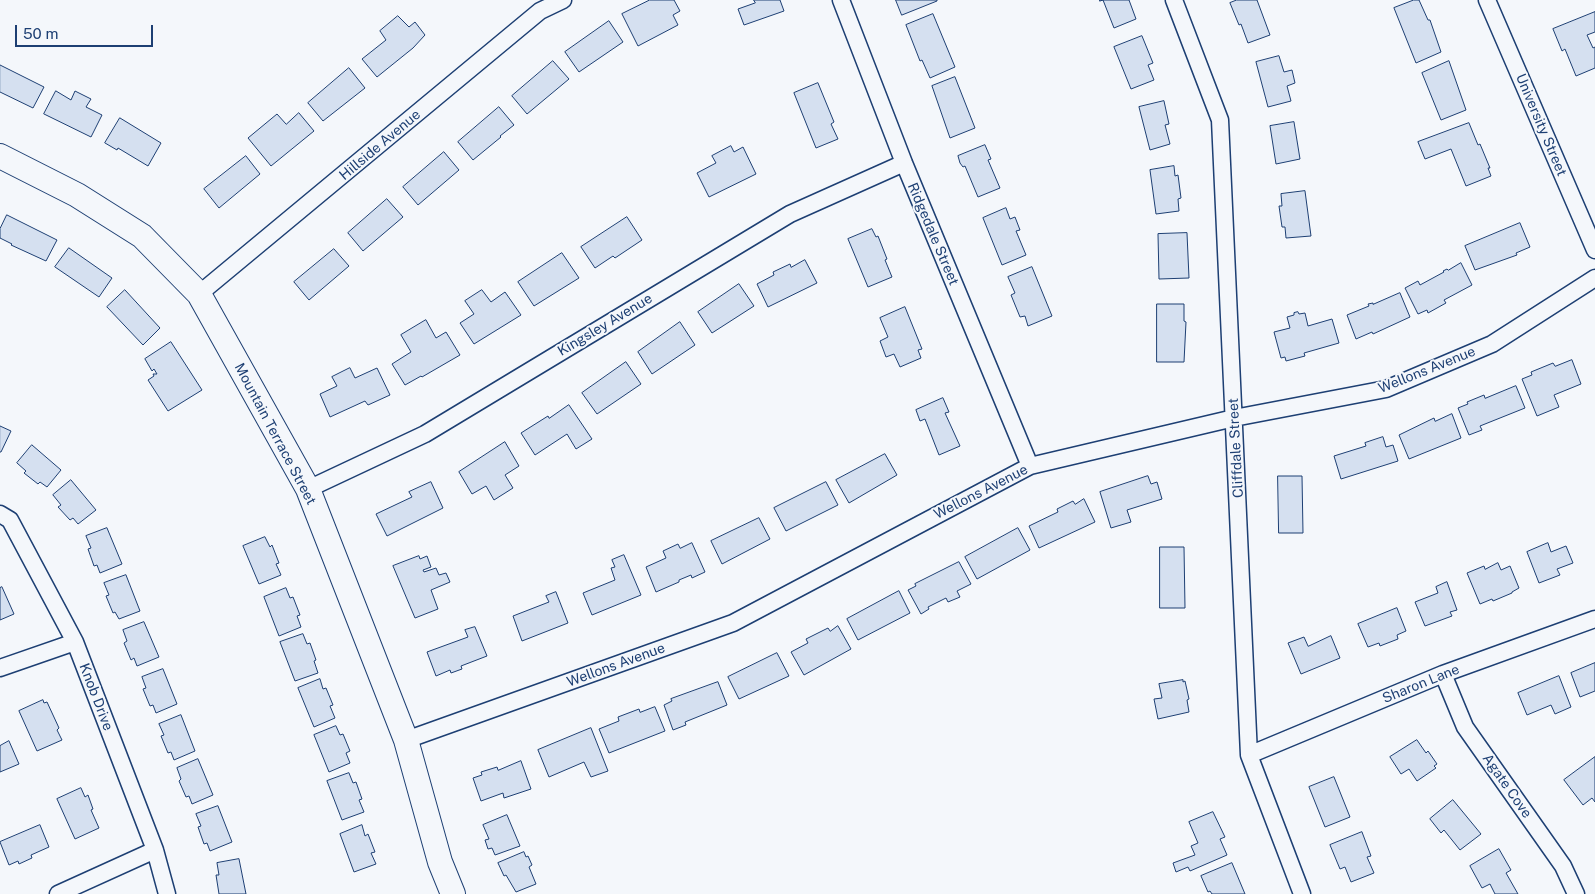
<!DOCTYPE html>
<style>
body{margin:0}
#map{position:relative;width:1595px;height:894px;overflow:hidden;background:#f4f7fb;font-family:"Public Sans",sans-serif}
canvas{display:block}
.scale{position:absolute;left:15px;top:25px;width:138px;height:22px;box-sizing:border-box;border:2px solid #1d3f73;border-top:0;padding-left:6px;font-size:15px;line-height:18px;white-space:nowrap;color:#1d3f73;-webkit-text-stroke:4px #f4f7fb;paint-order:stroke}
</style>
<div id="map">
<canvas width="1595" height="894"></canvas>
<div class="scale">50 m</div>
</div>
<script>
const ctx = document.querySelector('canvas').getContext('2d');
ctx.lineJoin = 'round';
function fillPath(path, color) {
  ctx.fillStyle = color;
  ctx.fill(path, 'evenodd');
}
function trace(path, color, width, dash) {
  ctx.strokeStyle = color;
  ctx.lineWidth = width;
  ctx.lineCap = dash ? 'butt' : 'round';
  ctx.setLineDash(dash || []);
  ctx.stroke(path);
}
function drawText(font, color, halo, rows, align = 'center') {
  ctx.font = font + ' "Public Sans",sans-serif';
  ctx.lineWidth = 4;
  ctx.setLineDash([]);
  ctx.textBaseline = 'middle';
  ctx.strokeStyle = halo;
  ctx.fillStyle = color;
  for (const [text, x, y, turn = 0] of rows) {
    ctx.save();
    ctx.translate(x, y);
    ctx.rotate((+turn || 0) * Math.PI / 180);
    ctx.textAlign = isNaN(turn) ? turn : align;
    if (halo) ctx.strokeText(text, 0, 0);
    ctx.fillText(text, 0, 0);
    ctx.restore();
  }
}
const building = new Path2D(`
 M650,0h24l6,11 -7,4 5,10 -40,21 -16,-32z
 M754,0h26l4,11 -40,14 -6,-16 17,-6z
 M896,0h41v1l-35,14z
 M1100,0h29l7,19 -22,9 -11,-28 -3,1z
 M1237,0h20l13,35 -22,8 -7,-19 -2,1 -9,-22z
 M1414,0h5l9,20h2l11,32 -25,11 -22,-55z
 M1595,12v20l-8,3 6,13 2,-1v21l-19,8 -11,-27 -3,2 -9,-22z
 M933,14l22,53 -25,11 -8,-18 -2,1 -14,-36z
 M398,16l11,11 6,-5 10,13 -12,13 -36,29 -15,-18 24,-19 -6,-9z
 M609,21l14,21 -44,30 -14,-20z
 M1142,36l11,27 -5,2 6,15 -23,9 -17,-42z
 M1279,56l5,16 8,-2 3,13 -8,3 4,15 -23,6 -12,-45z
 M553,61l16,18 -42,35 -15,-18z
 M1449,61l17,49 -25,10 -19,-47z
 M0,65l44,22 -11,21 -33,-16z
 M349,68l16,20 -42,33 -15,-18z
 M955,77l20,51 -25,10 -18,-52z
 M818,83l16,39 -3,2 7,15 -22,9 -22,-55z
 M56,91l15,9 4,-9 16,8 -5,8 16,8 -11,22 -47,-23z
 M1164,101l5,23 -4,1 5,19 -20,6 -11,-43z
 M499,107l15,18 -14,11 1,1 -28,23 -15,-18z
 M299,113l15,18 -43,35 -23,-28 29,-24 9,10z
 M120,118l41,25 -13,23 -30,-18 -1,2 -12,-7z
 M1294,122l6,37 -24,5 -6,-38z
 M1469,123l9,22 2,-1 10,24h-2l3,8 -25,10 -15,-37 -26,10 -7,-17z
 M985,145l6,14 -3,1 12,28 -22,9 -13,-31 -2,1 -3,-4 -2,-7z
 M731,146l3,6 9,-5 13,27 -47,23 -12,-24 19,-10 -4,-7z
 M444,152l15,18 -41,35 -15,-18z
 M246,156l14,18 -41,34 -15,-19z
 M1174,166l1,10 3,-1 3,23 -3,1 1,12 -23,3 -6,-44z
 M1305,191l6,45 -25,2 -1,-11h-3l-3,-21h3l-1,-12z
 M387,199l16,18 -40,34 -15,-18z
 M1006,208l4,11 5,-2 5,13 -4,1 10,24 -24,10 -19,-47z
 M7,215l50,25 -11,21 -35,-16 1,-1 -12,-6v-9z
 M627,217l15,23 -27,18 -2,-2 -18,12 -14,-21z
 M1520,223l10,24 -14,6 1,2 -42,15 -10,-24z
 M872,229l4,8 2,-1 9,23 -2,1 7,17 -24,10 -20,-48z
 M1187,233l2,45 -30,1 -1,-45z
 M69,248l43,30 -13,19 -44,-30z
 M334,249l15,17 -40,34 -15,-18z
 M562,253l17,25 -45,28 -16,-24z
 M805,260l12,23 -49,24 -11,-23 17,-9 -1,-3 17,-8 1,3z
 M1461,263l11,22 -28,15 2,3 -18,10 -1,-3 -9,4 -13,-26 13,-7 2,4 24,-13 -1,-1 4,-2 1,1z
 M1032,267l20,49 -24,10 -3,-10 -5,1 -9,-22 4,-2 -7,-16z
 M739,284l15,22 -42,27 -14,-21z
 M125,290l35,38 -17,17 -36,-38z
 M482,290l9,12 14,-10 16,23 -47,29 -14,-21 14,-9 -9,-13z
 M1400,293l10,24 -37,17 -1,-2 -16,7 -9,-24 22,-9 -1,-2 5,-1v1z
 M1157,304h27v17l2,1 -2,40h-27z
 M905,307l17,42 -4,1 3,8 -21,9 -6,-13 -8,3 -6,-16 8,-4 -8,-19z
 M1298,312l1,2 6,-1 3,13 24,-7 7,24 -35,10 1,3 -19,5 -1,-4 -4,1 -7,-26 16,-4 -3,-11 7,-2v-2z
 M426,320l10,18 10,-6 14,23 -38,22 -1,-1 -16,9 -13,-21 19,-12 -10,-17z
 M680,322l15,23 -43,29 -14,-22z
 M171,342l31,48 -34,21 -20,-31 6,-4 -1,-2h4l-3,-5 -2,2 -7,-12z
 M1572,360l9,24 -27,11 5,12 -22,9 -15,-37 10,-4 -1,-3 22,-9 2,3z
 M626,362l15,22 -44,30 -15,-21z
 M350,368l5,10 22,-10 13,27 -22,10 -3,-4 -35,16 -10,-23 17,-8 -5,-9z
 M1516,386l9,22 -45,18 2,4 -13,5 -11,-27 10,-4 -1,-2 17,-7 1,3z
 M943,398l6,14 -4,1 15,33 -21,9 -14,-36 -5,2 -4,-11z
 M569,405l23,34 -16,10 -9,-15 -32,21 -14,-22 27,-17 1,2z
 M1452,414l9,24 -52,21 -10,-24 35,-17 1,3z
 M0,426l11,5 -10,21h-1z
 M1383,437l3,10 7,-2 5,16 -57,18 -7,-23 32,-10 -1,-3z
 M505,442l14,24 -14,9 8,13 -19,12 -8,-14 -14,8 -13,-22z
 M32,445l29,25 -14,17 -7,-5 -2,2 -14,-11 2,-2 -9,-8z
 M885,454l12,21 -48,28 -13,-23z
 M1148,476l3,8 6,-2 5,17 -35,11 4,12 -20,6 -11,-36z
 M1278,476h24l1,57h-24z
 M71,480l25,30 -18,14 -5,-6 -3,2 -12,-13 3,-2 -8,-10z
 M431,482l12,26 -56,28 -11,-22 36,-17 -3,-5z
 M826,482l12,23 -52,26 -12,-23z
 M1084,499l11,23 -56,26 -10,-22 29,-14 -1,-3 16,-8 2,3z
 M759,518l11,21 -48,25 -11,-23z
 M107,528l15,36 -22,9 -3,-8 -3,1 -6,-17 3,-1 -5,-12z
 M1018,528l12,22 -53,29 -12,-22z
 M265,537l5,10 2,-2 7,18 -3,1 5,11 -22,9 -16,-38z
 M692,543l13,29 -13,6 -1,-3 -12,5v2l-23,10 -10,-25 20,-9 -3,-7 15,-7 2,4z
 M1548,543l3,9 15,-6 7,17 -16,6 3,6 -21,8 -12,-31z
 M1160,547h24l1,61h-25z
 M624,555l17,40 -49,20 -9,-22 32,-13 -4,-12 4,-1 -3,-7z
 M419,556l1,3 7,-3 4,11 -8,3 1,2 12,-4 3,7 7,-2 4,9 -19,8 7,19 -23,9 -22,-52z
 M959,562l12,22 -14,7 3,6 -12,5 -2,-4 -18,9 1,2 -8,5 -13,-24 8,-4 -1,-2z
 M1498,563l3,7 9,-4 9,22 -7,4v1l-19,8 -1,-2 -12,5 -13,-31 17,-7 1,3z
 M126,575l14,36 -21,8 -4,-7 -2,1 -7,-17 3,-1 -5,-12z
 M1447,582l10,28 -7,2 2,4 -27,10 -10,-24 23,-9 -2,-6z
 M2,587l12,27 -14,6v-32z
 M286,588l4,10 3,-1 7,18 -3,1 4,11 -22,9 -15,-39z
 M899,591l11,22 -52,27 -11,-21z
 M556,592l12,31 -46,18 -9,-25 36,-14 -3,-6z
 M1397,608l9,23 -9,4 1,4 -18,7 -1,-3 -11,4 -10,-23z
 M144,622l15,35 -22,9 -3,-8 -3,2 -7,-17 3,-2 -4,-11z
 M838,626l13,23 -47,26 -13,-23 17,-9 -2,-4 22,-11 2,3z
 M475,627l12,29 -26,10 1,3 -11,4 -1,-3 -14,6 -9,-24 41,-15 -3,-7z
 M303,634l4,10 3,-1 6,17 -2,1 4,12 -23,8 -15,-39z
 M1331,636l9,22 -39,16 -13,-31 16,-6 4,9z
 M777,653l12,23 -50,23 -11,-22z
 M1595,663v28l-15,6 -9,-24z
 M163,669l14,35 -21,9 -3,-8 -3,1 -7,-17 3,-1 -4,-11z
 M1559,676l12,31 -16,7 -4,-9 -24,10 -9,-22z
 M320,679l3,10 3,-1 7,17 -3,1 5,12 -21,9 -16,-39z
 M1183,680v2l2,-1 4,18 -2,1 2,12 -31,7 -4,-20 8,-1 -3,-14z
 M718,682l9,23 -42,17 1,3 -13,5 -9,-25 8,-4 -1,-2z
 M43,700l1,3 3,-1 12,26 -2,2 5,10 -25,11 -18,-40z
 M655,707l10,24 -56,22 -10,-24 20,-8 -1,-4 21,-8 1,3z
 M181,715l14,36 -21,9 -3,-8 -3,1 -7,-17 3,-1 -5,-11z
 M336,726l4,9 3,-1 7,17 -4,2 4,10 -21,9 -15,-37z
 M591,728l17,43 -17,6 -7,-15 -35,15 -11,-27z
 M1417,740l9,13 2,-2 9,13 -3,2 2,2 -19,13 -8,-12 -8,5 -11,-17z
 M9,741l10,23 -19,8v-26z
 M1595,757v45l-3,-4 -9,7 -19,-25z
 M198,759l15,36 -21,9 -3,-8 -3,1 -7,-16 2,-2 -4,-11z
 M521,761l10,28 -27,9 -1,-5 -22,8 -8,-23 9,-3 -1,-3 16,-5 1,3z
 M349,773l4,10 3,-1 6,17 -3,1 5,12 -22,8 -15,-39z
 M1334,777l16,40 -25,10 -16,-40z
 M81,788l4,9 3,-2 5,14 -2,1 8,18 -24,11 -18,-40z
 M1453,800l28,34 -21,16 -16,-20 -3,3 -11,-14z
 M218,806l14,36 -22,9 -3,-8 -3,1 -6,-17 3,-1 -5,-12z
 M1213,812l12,25 -5,2 7,16 -37,16 -2,-4 -12,5 -3,-9 22,-8 -4,-9 7,-3 -9,-21z
 M507,815l13,31 -25,9 -3,-7 -4,1 -3,-9 4,-1 -6,-14z
 M40,825l9,22 -18,8 1,3 -13,6 -1,-3 -9,4 -9,-23z
 M362,825l3,11 3,-2 7,18 -4,1 5,11 -22,8 -14,-38z
 M1362,832l9,24 -4,1 7,16 -23,9 -6,-15 -5,2 -10,-24z
 M1499,849l12,21 -5,3 12,21h-23l-5,-10 -8,4 -12,-22z
 M524,852l2,5 2,-1 4,9 -3,2 7,17 -20,8 -10,-17 -2,1 -6,-13z
 M239,859l7,35h-27l-3,-19h3l-2,-12z
 M1232,863l13,31h-33l-2,-3 -2,1 -7,-16z`);
fillPath(building, '#d5e0f0');
trace(building, '#1d3f73', 1);
const street = new Path2D(`
 M841,0l63,163 126,303
 M1174,0l46,120 29,635 53,139
 M1487,0l108,250
 M199,294l341,-283 23,-11
 M308,489l117,-55 365,-220 114,-51
 M0,514l10,6 65,122 80,208 12,44
 M0,668l75,-26
 M1443,674l22,53 98,139 13,28
 M406,740l327,-117 297,-157 204,-48 152,-29 106,-45 103,-66
 M1249,755l194,-81 152,-55
 M58,894l97,-44`);
const secondary = new Path2D(`
 M0,156l77,39 65,41 57,58 109,195 98,251 34,122 13,32`);
trace(street, '#1d3f73', 19);
trace(secondary, '#1d3f73', 26);
trace(street, '#f4f7fb', 16);
trace(secondary, '#f4f7fb', 24);
drawText('14px', '#1d3f73', '#f4f7fb', [
 ["University Street",1541,125,67],
 ["Hillside Avenue",380,145,-40],
 ["Ridgedale Street",933,234,67],
 ["Kingsley Avenue",605,325,-31],
 ["Wellons Avenue",1427,370,-22],
 ["Mountain Terrace Street",275,434,62],
 ["Cliffdale Street",1236,448,-93],
 ["Wellons Avenue",981,492,-27],
 ["Wellons Avenue",616,665,-20],
 ["Sharon Lane",1421,684,-22],
 ["Knob Drive",96,697,69],
 ["Agate Cove",1507,786,55]
]);
</script>
